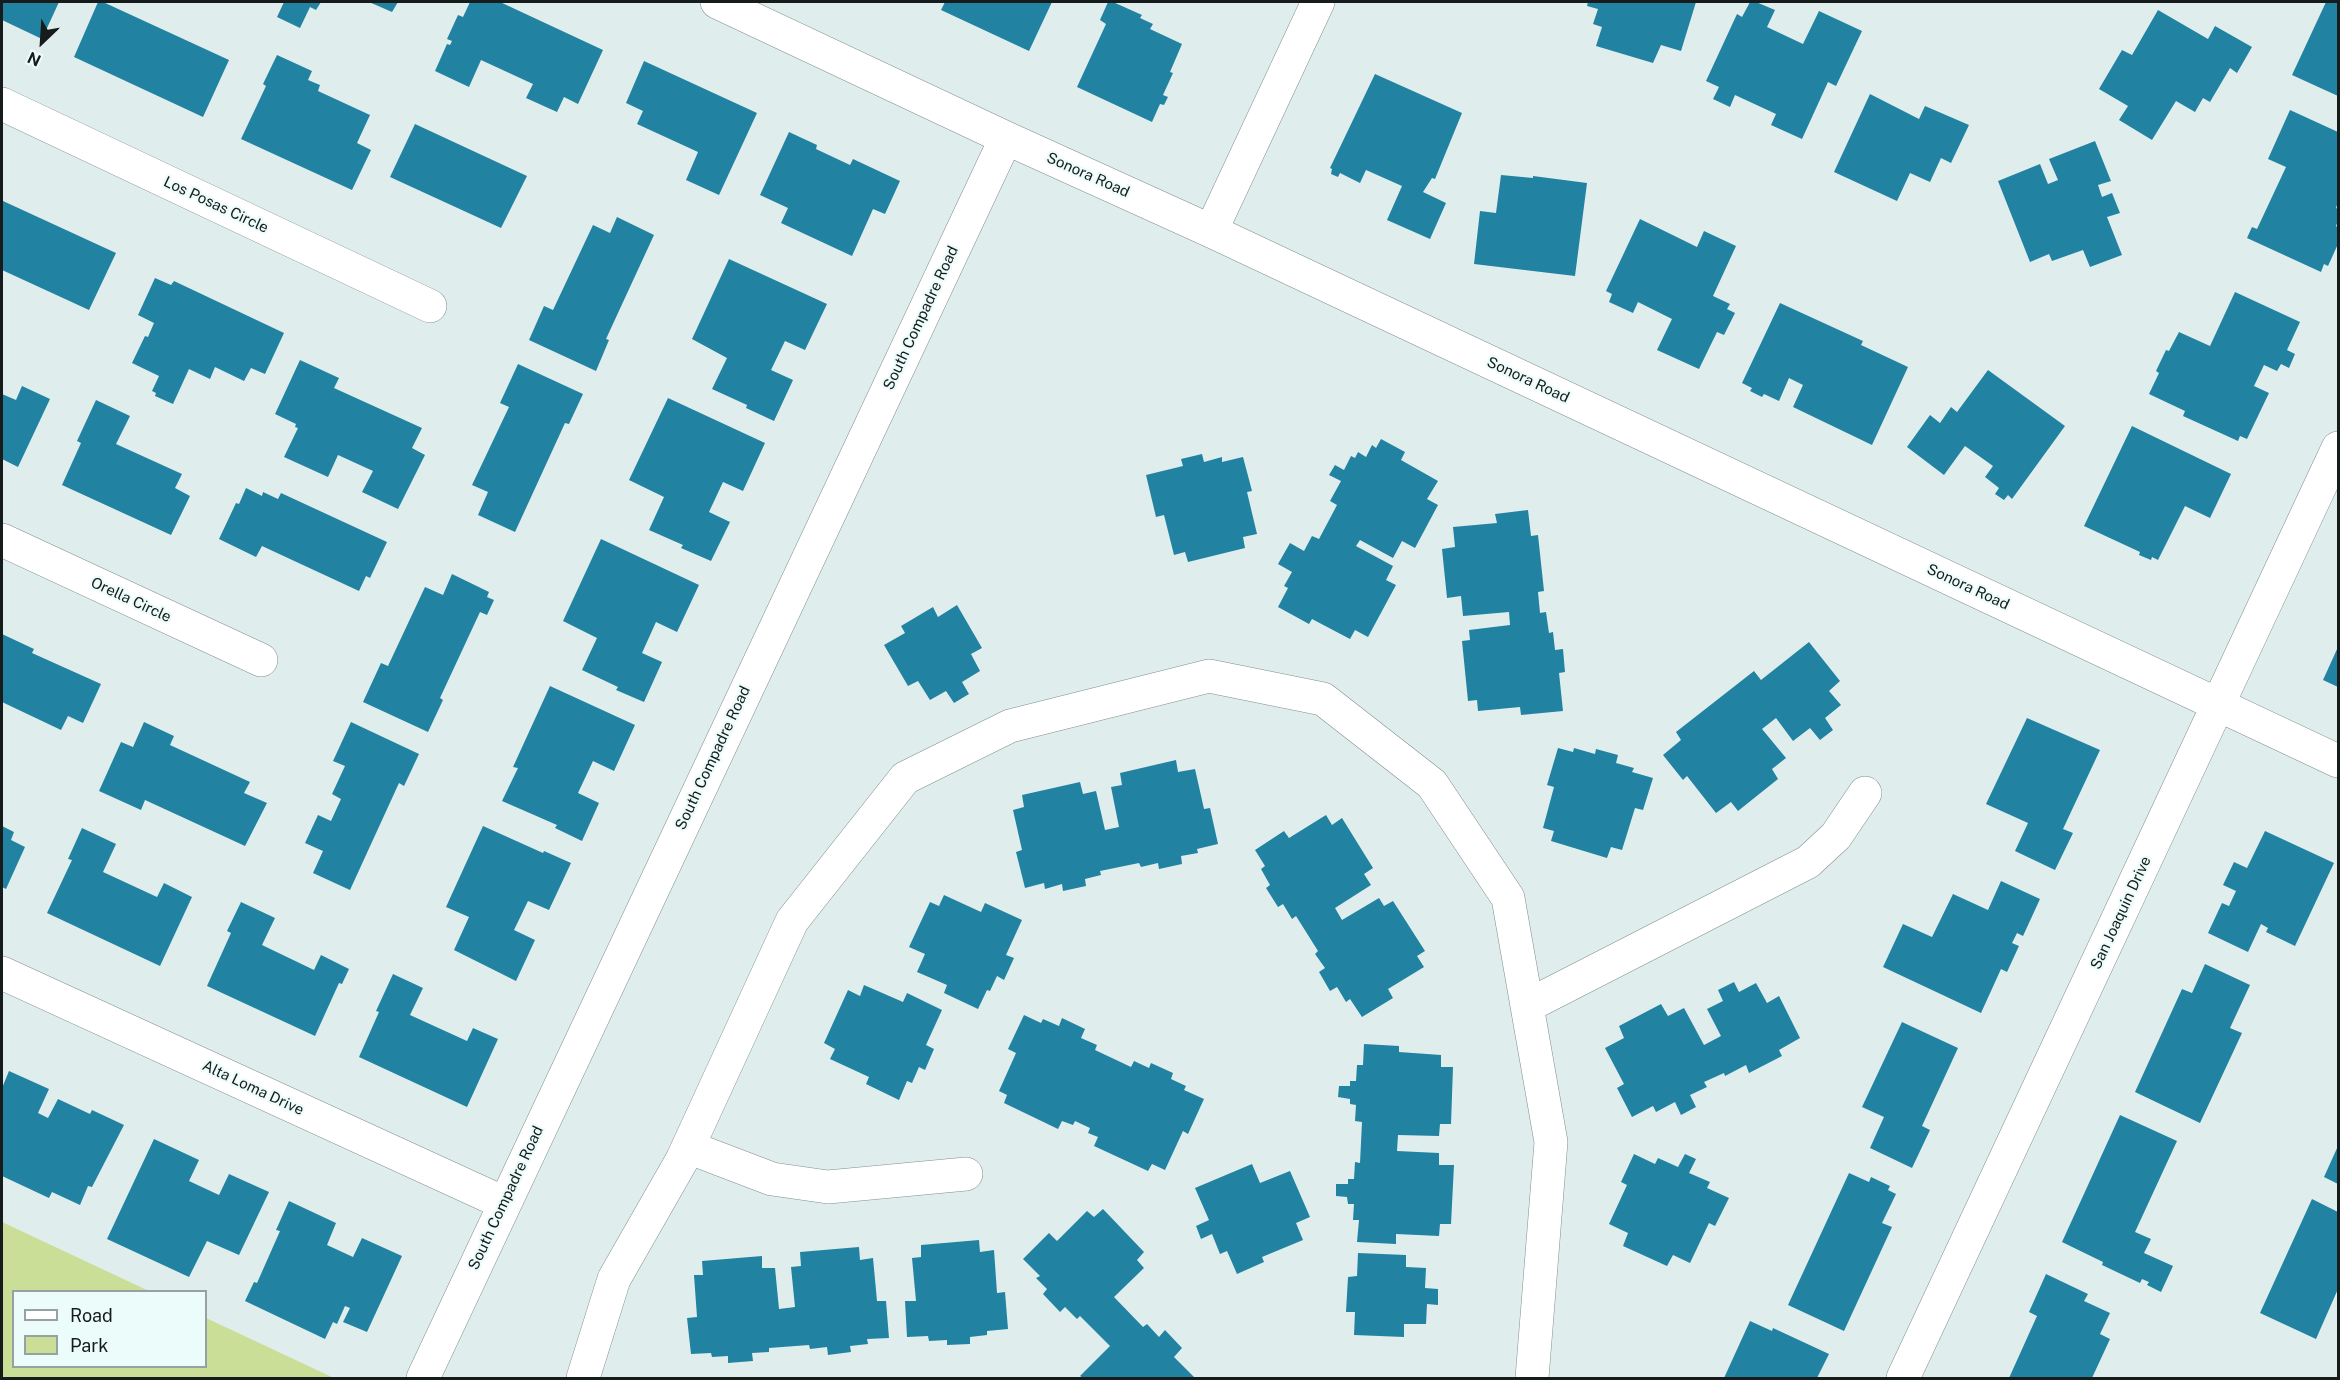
<!DOCTYPE html>
<style>
body{margin:0}
#map{position:relative;width:2340px;height:1380px;overflow:hidden;background:#dfeeed;font-family:"Public Sans",sans-serif}
canvas{display:block}
.frame{position:absolute;inset:0;border:3px solid #161b1b;pointer-events:none}
.legend{position:absolute;left:12px;top:1290px;width:195px;height:78px;box-sizing:border-box;background:#ecfcfa;border:2px solid #96a2a1;margin:0;padding:8px 10px;list-style:none;font-size:18px;color:#161b1b}
.legend li{display:flex;align-items:center;gap:12px;height:30px}
.legend b{width:30px;border:2px solid #96a2a1}
.north{position:absolute;left:12px;top:12px;width:60px;height:60px;-webkit-text-stroke:4px #ecfcfa;paint-order:stroke;rotate:205deg;font-size:16px;font-weight:700;line-height:24px;text-align:center;color:#161b1b}
.north::after{content:'';display:block;margin:auto;width:21px;height:27px;background:#161b1b;clip-path:polygon(50% 0,100% 100%,50% 72%,0 100%)}
</style>
<div id="map">
<canvas width="2340" height="1380"></canvas>
<div class="frame"></div>
<ul class="legend">
<li><b style="height:8px;background:#fff"></b>Road</li>
<li><b style="height:16px;background:#cbde97"></b>Park</li>
</ul>
<div class="north">N</div>
</div>
<script>
const ctx = document.querySelector('canvas').getContext('2d');
ctx.lineJoin = 'round';
function fillPath(path, color) {
  ctx.fillStyle = color;
  ctx.fill(path, 'evenodd');
}
function trace(path, color, width, dash) {
  ctx.strokeStyle = color;
  ctx.lineWidth = width;
  ctx.lineCap = dash ? 'butt' : 'round';
  ctx.setLineDash(dash || []);
  ctx.stroke(path);
}
function drawText(font, color, halo, rows, align = 'center') {
  ctx.font = font + ' "Public Sans",sans-serif';
  ctx.lineWidth = 4.5;
  ctx.setLineDash([]);
  ctx.textBaseline = 'middle';
  ctx.strokeStyle = halo;
  ctx.fillStyle = color;
  for (const [text, x, y, turn = 0] of rows) {
    ctx.save();
    ctx.translate(x, y);
    ctx.rotate((+turn || 0) * Math.PI / 180);
    ctx.textAlign = isNaN(turn) ? turn : align;
    if (halo) ctx.strokeText(text, 0, 0);
    ctx.fillText(text, 0, 0);
    ctx.restore();
  }
}
fillPath(new Path2D(`
 M2,1222l147,69 -135,1v74h192v-48l128,60h-332z`), '#cbde97');
fillPath(new Path2D(`
 M2,2h57l-17,37 -40,-19z
 M98,2h5l126,58 -26,57 -129,-60z
 M284,2h37l-5,8 -6,-3 -10,21 -23,-11z
 M369,2h29l-6,10z
 M470,2h30l103,48 -25,54 -14,-7 -7,15 -31,-14 7,-14 -52,-24 -12,27 -34,-16 12,-27 3,1 2,-4 -5,-2 11,-24 5,2z
 M945,2h107l-23,49 -88,-41z
 M1108,2h5l29,13 -2,3 13,6 -3,5 32,15 -12,28 3,1 -10,22 5,2 -4,8 -4,-1 -8,18 -75,-35 29,-63 -6,-4z
 M1588,2h108l-15,49 -20,-6 -8,18 -57,-17 6,-19 -9,-3 5,-15 -11,-3z
 M1750,2h6l19,8 -8,17 36,17 16,-33 43,20 -26,55 -8,-4 -26,57 -31,-14 5,-11 -41,-19 -5,12 -17,-8 6,-12 -13,-6 31,-67 5,3z
 M2326,2h12v94l-46,-21z
 M2158,10l50,29 7,-13 37,21 -15,26 -7,-5 -20,34 -7,-4 -8,14 -19,-11 -24,39 -33,-20 9,-14 -29,-17 23,-39 10,5z
 M277,55l35,16 -4,9 12,5 -2,6 52,24 -13,28 14,7 -19,40 -111,-51 25,-53 -3,-2z
 M644,61l113,52 -38,82 -33,-15 12,-28 -61,-28 6,-13 -17,-8z
 M1375,74l87,39 -27,66 -3,-1 -9,14 23,11 -16,36 -43,-19 15,-34 -36,-16 -6,13 -20,-10 -2,4 -7,-3 1,-5 -2,-1z
 M1870,94l49,25 6,-13 44,19 -18,38 -10,-5 -11,24 -20,-9 -13,28 -63,-29z
 M2290,110l48,22v70l-2,6 2,1v12l-2,5 2,2v16l-10,22 -4,-2 -3,8 -74,-34 5,-11 5,2 29,-62 -18,-8z
 M415,124l112,52 -26,52 -111,-51z
 M789,132l28,13 -1,4 34,16 3,-6 47,22 -15,33 -12,-5 -21,47 -71,-33 7,-15 -28,-13z
 M2095,141l16,40 -13,4 4,12 10,-4 8,20 -13,4 15,38 -32,12 -7,-17 -31,11 -3,-7 -19,8 -32,-81 42,-17 8,20 10,-4 -9,-21z
 M1501,175l32,3v-2l54,7 -12,93 -101,-12 6,-53 16,2z
 M3,201l113,52 -27,57 -87,-40z
 M617,217l37,18 -48,104 3,1 -13,31 -67,-31 15,-34 9,4 40,-85 17,8z
 M1640,219l57,28 7,-16 32,15 -23,50 17,8 -3,5 8,4 -11,22 -7,-3 -18,37 -42,-19 15,-31 -34,-17 -5,11 -24,-11 3,-8 -6,-3z
 M729,259l98,45 -22,46 -20,-9 -14,29 22,10 -19,41 -28,-13 1,-3 -35,-16 15,-31 -35,-19z
 M155,278l16,7 3,-4 110,52 -19,41 -14,-6 -7,13 -29,-14 -5,12 -21,-10 -16,35 -18,-8 1,-3 -4,-2 7,-15 -27,-13 13,-27 3,1 6,-14 -16,-8z
 M2235,292l65,30 -13,28 8,4 -6,14 -8,-4 -4,7 -13,-6 -10,21 15,7 -22,46 -7,-3 -2,5 -55,-25 2,-5 -36,-17 10,-21 -3,-2 10,-21 3,1 10,-19 31,14z
 M1780,303l83,38 -2,4 47,22 -36,78 -79,-38 10,-22 -14,-7 -10,23 -15,-7 -2,3 -12,-6 2,-3 -10,-5z
 M300,360l39,18 -5,10 88,40 -10,20 13,7 -27,54 -36,-17 11,-21 -35,-16 -10,22 -44,-20 14,-29 -3,-1 1,-3 -21,-10z
 M518,364l65,30 -14,30 -4,-1 -50,109 -37,-17 10,-23 -16,-7 37,-78 -9,-4z
 M1988,370l77,56 -53,73 -4,-4 -4,5 -9,-6 4,-6 -14,-11 8,-11 -28,-20 -21,29 -37,-28 23,-32 10,8 11,-16 6,5z
 M22,386l28,13 -32,68 -16,-8v-65l14,6z
 M668,398l97,45 -22,48 -20,-9 -14,30 21,10 -19,39 -30,-13 2,-3 -34,-15 15,-33 -35,-17z
 M96,400l34,16 -14,28 66,30 -7,14 15,8 -19,39 -109,-50 19,-42 -4,-2z
 M2132,426l99,48 -21,44 -25,-12 -27,54 -6,-3 -1,3 -12,-5 1,-3 -56,-26z
 M1381,439l24,13 -4,8 37,21 -11,18 11,6 -23,43 -13,-7 -9,17 -33,-18 -4,6 37,20 -7,14 10,5 -28,52 -13,-7 -5,9 -38,-20 -3,5 -31,-17 10,-19 -4,-2 8,-14 -14,-8 12,-21 14,8 8,-15 7,3 18,-34 -7,-4 11,-20 -12,-6 6,-10 9,5 7,-14 4,2 3,-6 8,5 6,-12 4,3z
 M1202,454l2,8 18,-5v5l21,-5 9,34 -5,1 10,42 -14,3 2,11 -57,14 -3,-10 -11,3 -10,-40 -8,2 -10,-42 37,-9 -2,-7z
 M246,488l16,8 1,-4 15,7 3,-6 106,49 -17,36 -4,-2 -7,15 -97,-45 -6,11 -37,-18 17,-36 3,1z
 M1528,510l3,26 7,-1 6,56 -6,1 2,21 6,-1 3,21 4,-1 2,18 8,-1 2,23 -6,1 4,38 -42,4 -1,-8 -42,4 -1,-11 -9,1 -6,-60 8,-1 -1,-10 41,-5 -1,-13 -46,4 -2,-20 -14,2 -5,-49 13,-2 -2,-20 44,-4 -2,-9z
 M601,539l98,46 -22,47 -21,-10 -14,31 20,9 -18,40 -28,-12 2,-3 -36,-17 15,-32 -34,-17z
 M452,574l37,18 -2,5 7,3 -7,15 -7,-3 -40,86 3,2 -15,32 -65,-30 18,-39 7,3 37,-79 18,8z
 M957,605l25,43 -11,6 9,17 -18,11 7,12 -15,9 -8,-12 -16,9 -12,-19 -10,5 -24,-41 21,-12 -4,-7 32,-19 5,10z
 M2,634l32,15 -2,4 69,31 -18,39 -15,-7 -7,14 -59,-28z
 M1809,642l31,39 -11,10 12,14 -16,13 8,12 -13,10 -10,-12 -17,13 -17,-23 -14,11 24,29 -14,11 6,10 -40,32 -7,-9 -15,11 -29,-37 -4,4 -20,-25 18,-15 -5,-8 78,-61 7,9z
 M2338,647v40l-15,-7z
 M550,686l85,39 -21,46 -21,-10 -15,32 21,10 -17,38 -27,-13 2,-3 -55,-24 16,-33 -5,-1z
 M2027,718l73,32 -37,79 10,4 -18,37 -40,-19 13,-28 -42,-19z
 M144,722l30,14 -4,9 80,37 -6,11 23,10 -22,43 -100,-46 -4,10 -42,-19 22,-49 12,5z
 M351,722l68,32 -15,32 -5,-3 -49,107 -37,-17 10,-22 -18,-8 13,-28 13,6 10,-22 -9,-5 13,-28 -12,-5z
 M1558,748l15,4 1,-4 21,6 1,-5 22,6 -2,8 18,5 -2,4 21,6 -10,32 -8,-2 -13,42 -11,-3 -4,11 -56,-17 3,-10 -11,-3 11,-41 -7,-2z
 M1176,760l2,12 17,-3 9,40 6,-1 8,36 -21,5 1,4 -17,3 1,8 -23,5 -1,-6 -17,4 -2,-4 -39,8 1,4 -16,4 1,7 -23,5 -1,-7 -17,5 -1,-6 -19,5 -9,-36 6,-2 -9,-40 11,-3 -2,-12 58,-13 3,12 13,-3 9,39 14,-3 -8,-40 11,-2 -2,-12z
 M1326,815l6,10 10,-7 31,50 -9,6 7,11 -36,23 7,12 37,-22 5,8 9,-5 32,50 -8,5 7,11 -36,22 5,9 -31,19 -12,-18 -4,3 -9,-15 -7,4 -11,-19 6,-4 -10,-14 3,-3 -22,-35 -4,3 -9,-15 -5,3 -12,-19 4,-3 -9,-16 4,-3 -10,-16 29,-19 5,7z
 M2,826l12,6 -3,8 14,7 -19,42 -4,-2z
 M483,826l60,27 1,-2 27,12 -22,47 -21,-9 -14,29 21,10 -19,41 -62,-31 15,-33 -23,-10z
 M82,828l34,16 -13,28 54,25 7,-14 28,14 -32,69 -113,-53 25,-53 -4,-1z
 M2265,831l69,32 -39,83 -29,-14 2,-4 -7,-4 -13,28 -40,-19 14,-30 7,3 7,-15 -13,-6 11,-23 13,6z
 M2001,881l39,18 -17,37 -6,-3 -5,10 7,3 -12,26 -6,-3 -20,44 -98,-46 20,-43 29,13 21,-43 35,16z
 M944,895l37,17 4,-9 37,17 -16,35 8,3 -10,22 -7,-4 -7,15 -3,-1 -9,19 -34,-16 3,-8 -30,-13 8,-18 -16,-7 21,-45 9,4z
 M241,902l34,16 -13,27 52,25 7,-15 28,14 -7,15 -3,-1 -24,53 -108,-50 24,-53 -4,-2z
 M2205,964l45,21 -20,43 12,5 -42,90 -65,-31 47,-103 10,4z
 M393,974l30,14 -13,27 57,26 6,-13 25,11 -31,68 -108,-50 20,-45 -3,-1z
 M1734,982l5,10 17,-9 11,20 12,-7 21,42 -21,12 3,6 -33,17 -3,-8 -21,11 -1,-3 -20,9 3,5 -17,8 6,12 -15,8 -6,-13 -19,10 -3,-6 -21,11 -15,-29 7,-4 -19,-36 19,-10 -5,-12 42,-22 7,12 16,-8 20,37 17,-9 -14,-27 16,-8 -5,-11z
 M864,985l39,17 4,-9 35,17 -16,35 8,4 -9,21 -6,-3 -7,16 -5,-2 -8,19 -33,-16 3,-7 -39,-18 5,-10 -11,-6 24,-53 12,6z
 M1024,1015l17,8 2,-4 16,7 3,-8 23,11 -4,9 16,7 -2,5 36,17 3,-6 15,7 2,-5 22,10 -2,6 15,7 -2,4 20,9 -16,35 -5,-3 -18,39 -13,-6 -4,7 -54,-25 4,-9 -10,-4 2,-5 -15,-7 -2,4 -11,-4 -4,8 -54,-26 3,-8 -8,-4 17,-38 -8,-4z
 M1902,1022l56,26 -36,78 8,4 -18,38 -42,-20 14,-31 -22,-10z
 M1364,1044l35,2v6l42,3v12h12l-2,57h-11l-1,12 -41,-1 -1,16 42,2v12h15l-3,59h-11l-1,12 -43,-2v10l-39,-2 2,-22h-6l1,-16h-6l-1,-7 -11,-1v-12h12v-5h6l1,-17 5,1 2,-41 -7,-1 1,-16 -6,-1v-5l-12,-2 1,-11h11v-5h6l1,-16h6z
 M9,1071l40,18 -11,24 10,5 10,-19 32,15 2,-4 32,15 -32,62 -4,-1 -8,19 -28,-13 -3,6 -47,-22v-88z
 M2120,1115l57,26 -42,91 16,7 -7,14 29,13 -12,26 -14,-7 2,-3 -7,-3 -2,4 -38,-18 1,-3 -41,-20z
 M154,1139l45,21 -10,21 30,14 10,-21 40,18 -30,63 -32,-14 -18,36 -82,-38z
 M2338,1146v38l-14,-7z
 M1634,1154l21,10 3,-6 20,9 7,-13 11,5 -7,14 21,9 -3,6 22,10 -14,28 -6,-3 -19,40 -17,-8 -6,11 -44,-20 5,-13 -19,-9 18,-39 -6,-3z
 M1252,1164l8,19 30,-12 20,46 -14,6 7,17 -41,17 2,5 -27,12 -10,-23 -7,3 -8,-20 -11,5 -5,-13 13,-6 -14,-32z
 M1849,1173l20,9 2,-5 19,9 -2,4 8,4 -14,29 10,4 -48,104 -56,-26z
 M2312,1199l26,13v77l-22,50 -56,-26z
 M289,1201l47,22 -9,22 26,12 9,-19 40,18 -35,76 -24,-10 7,-14 -5,-2 -8,18 -4,-2 -8,17 -80,-38 9,-19 3,1 23,-52 -4,-1z
 M1103,1209l41,43 -7,8 7,8 -30,29 29,30 4,-3 12,13 6,-7 17,18 -8,9 21,21h-112l-3,-2 30,-30 -30,-30 -3,3 -12,-12 -5,5 -17,-18 4,-5 -11,-11 4,-2 -17,-17 26,-26 8,8 30,-30 7,6z
 M979,1240l1,12 14,-2 3,43 8,-1 3,37 -21,2v4l-17,2v7l-23,1v-5l-18,1 -1,-5 -21,1 -2,-36h11l-4,-43 9,-1v-12z
 M859,1247l1,13 13,-2 4,43h9l3,37 -22,1 1,5 -18,2 1,6 -23,3 -1,-8 -17,2 -1,-4 -40,3v4l-17,1 1,8 -25,2v-7l-16,1 -1,-4 -20,1 -4,-36 10,-1 -3,-42h9l-1,-14 60,-5v12h13l4,41 16,-2 -4,-40 10,-1 -1,-14z
 M1358,1253l48,2v12l20,1 -1,20 13,1v16l-11,-1 -1,20h-22v13l-50,-2 1,-23h-9l2,-35 9,-1z
 M2046,1274l42,20 -4,7 26,12 -10,21 10,5 -18,39h-83l28,-62 -8,-4z
 M1750,1321l22,10 1,-3 56,26 -12,24h-93z`), '#2282a1');
const minor = new Path2D(`
 M717,2l289,136 205,93 1127,530
 M2,104l428,202
 M1211,231l107,-229
 M2,540l259,120
 M2,973l502,230
 M1527,1006l281,-144 28,-26 29,-43
 M688,1147l84,32 56,8 138,-13
 M423,1378l583,-1240
 M583,1378l31,-99 68,-119 110,-239 113,-143 105,-52 199,-50 114,23 109,85 76,114 43,244 -19,236
 M1903,1378l435,-930`);
trace(minor, '#818f8e', 34);
trace(minor, '#fff', 33);
drawText('15px', '#161b1b', '#ecfcfa', [
 ["Sonora Road",1088,175,24],
 ["Los Posas Circle",216,205,25],
 ["South Compadre Road",921,318,-65],
 ["Sonora Road",1528,380,25],
 ["Sonora Road",1968,587,25],
 ["Orella Circle",131,600,25],
 ["South Compadre Road",713,758,-65],
 ["San Joaquin Drive",2121,913,-65],
 ["Alta Loma Drive",253,1088,25],
 ["South Compadre Road",506,1198,-65]
]);
</script>
